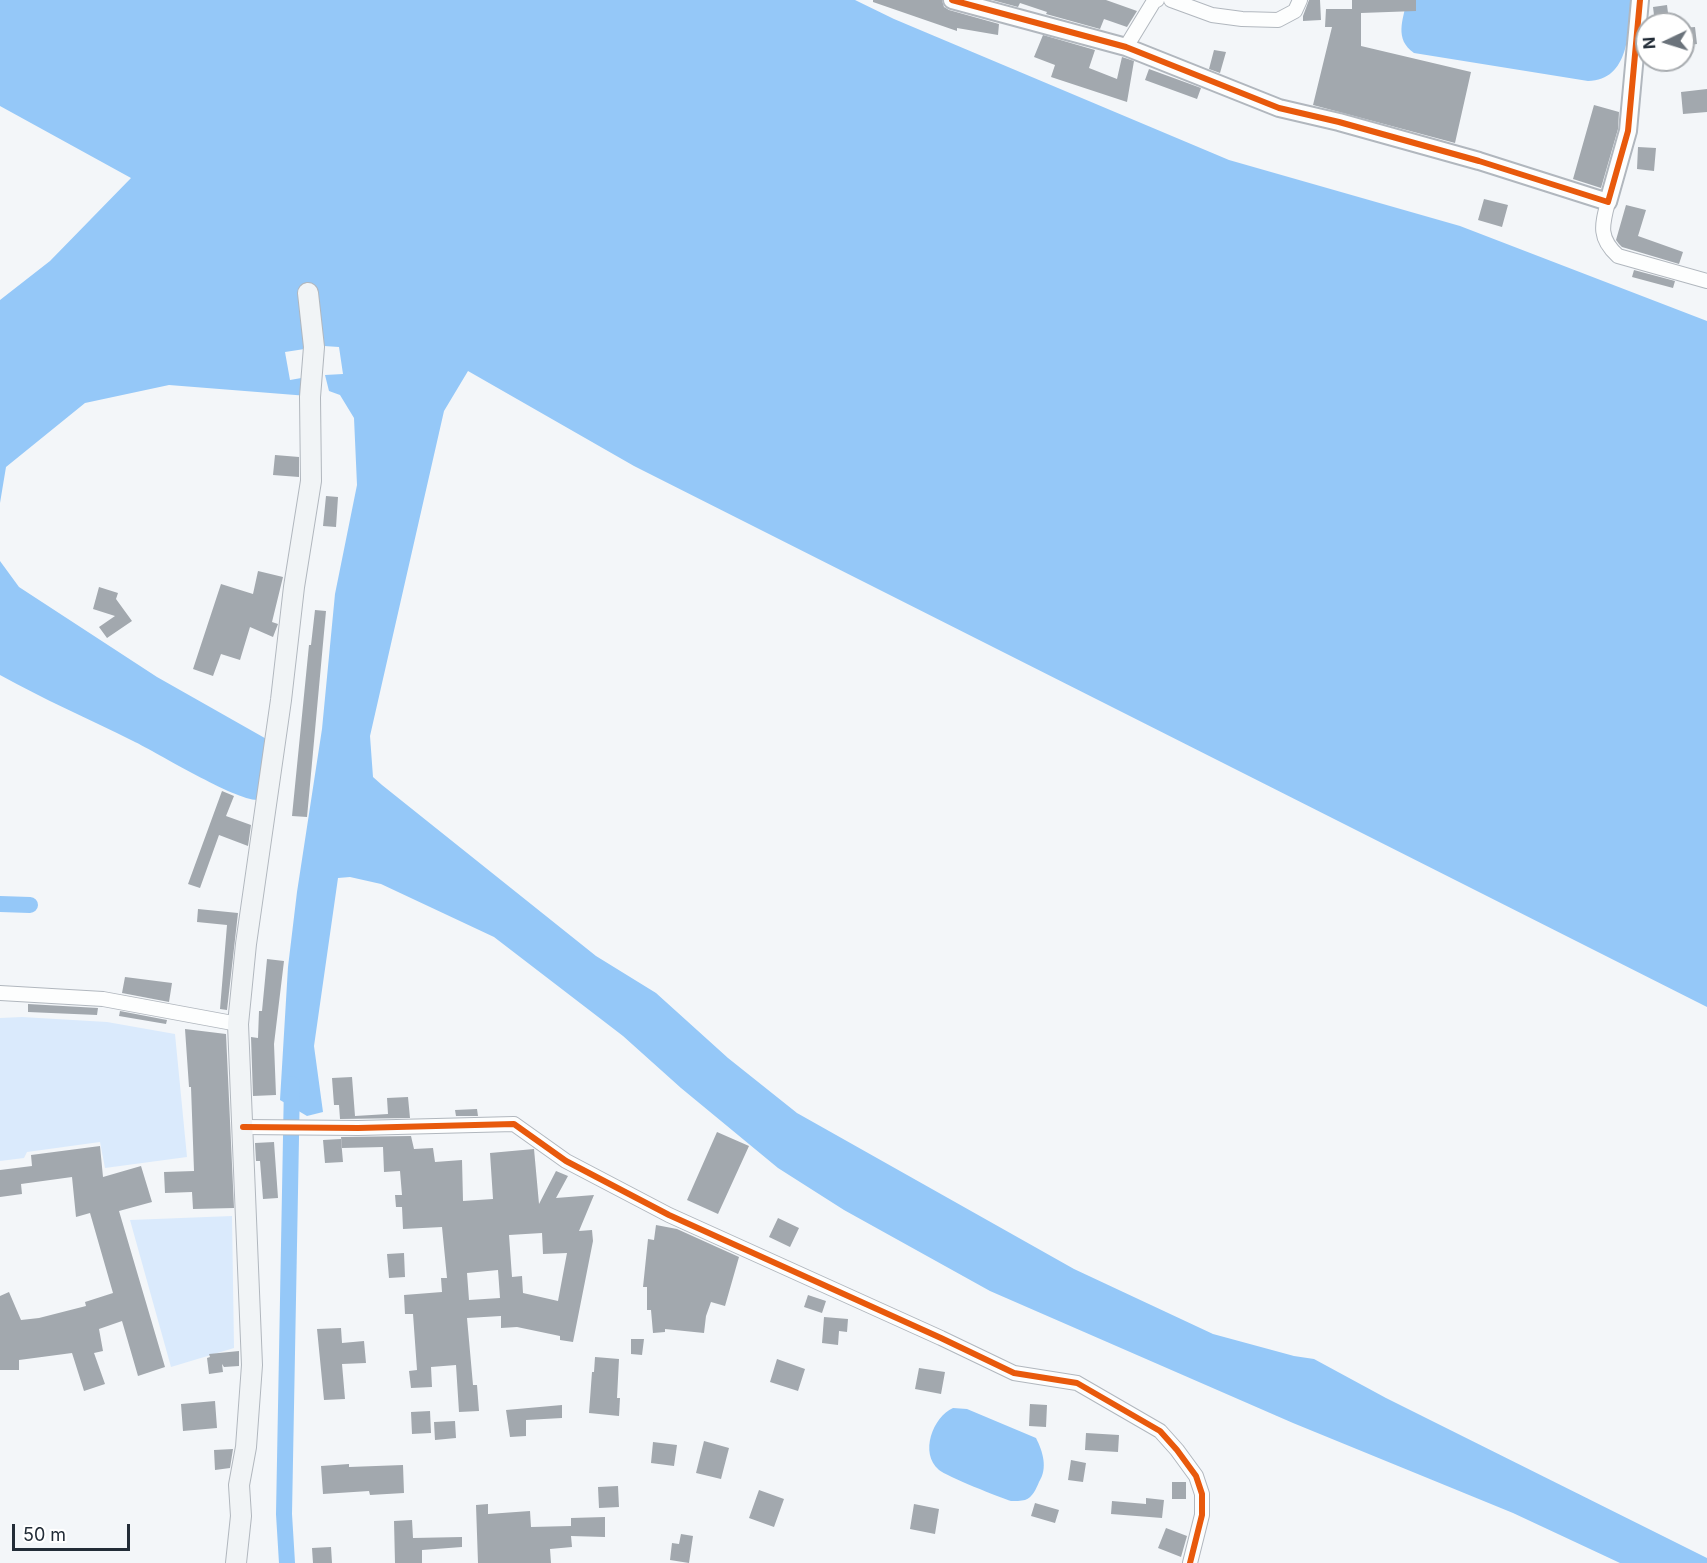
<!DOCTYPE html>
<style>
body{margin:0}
#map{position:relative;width:1707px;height:1563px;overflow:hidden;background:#f3f6f9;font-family:Inter,sans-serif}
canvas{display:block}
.north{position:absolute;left:1635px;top:12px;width:60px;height:60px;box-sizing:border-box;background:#fff;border:2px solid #a7abaf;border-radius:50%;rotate:266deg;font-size:16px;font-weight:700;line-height:24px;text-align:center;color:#222c37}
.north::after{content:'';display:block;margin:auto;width:21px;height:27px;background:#6b737b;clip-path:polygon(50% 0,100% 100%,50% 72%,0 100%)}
.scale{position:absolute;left:12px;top:1524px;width:118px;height:27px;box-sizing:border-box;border:3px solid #222c37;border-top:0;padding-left:8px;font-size:18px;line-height:21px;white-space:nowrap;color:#222c37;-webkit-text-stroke:4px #fff;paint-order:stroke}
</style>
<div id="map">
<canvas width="1707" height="1563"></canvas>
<div class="north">N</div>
<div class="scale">50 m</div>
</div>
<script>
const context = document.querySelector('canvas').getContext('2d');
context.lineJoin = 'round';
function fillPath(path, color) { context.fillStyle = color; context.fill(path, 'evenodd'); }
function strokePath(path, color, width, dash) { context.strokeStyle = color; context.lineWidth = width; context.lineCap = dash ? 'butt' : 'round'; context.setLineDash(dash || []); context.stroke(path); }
fillPath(new Path2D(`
 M22,1017l85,5 68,12 12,123 -82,11 -5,-26 -73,10 -3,6 -24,3v-143z
 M232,1216l2,132 -63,19 -41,-147z`), '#daeafc');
fillPath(new Path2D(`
 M0,0h855l39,19 335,141 231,66 247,95v686l-1073,-541 -166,-95 -24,40 -74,325 3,41 9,8 214,171 60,37 72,65 69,55 277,156 139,65 81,22 20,3 72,39 321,160v5h-87l-107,-50 -220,-90 -303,-132 -146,-81 -66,-42 -97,-80 -58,-52 -129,-99 -113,-53 -31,-7 -12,1 -24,168 9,66 -16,4 -27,-16 8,-133 9,-75 25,-163 13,-135 22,-109 -3,-67 -14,-23 -11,-4 -4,-16 18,-1 -4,-27 -15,-1 -39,6 5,28 17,-3 1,19 -139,-11 -84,18 -79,64 -6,36v-203l50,-39 81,-83 -131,-72z
 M1407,0h225c-4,31 -2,80 -44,81l-174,-28c-20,-14 -11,-33 -7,-53z
 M0,561l19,26 138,90 113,64 -12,59c-22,1 -100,-47 -125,-59 -44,-22 -90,-42 -133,-66z
 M953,1408l14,1 69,29c7,14 12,30 3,44 -3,7 -6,15 -14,18 -4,1 -10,1 -14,1 -10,-3 -65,-25 -72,-31 -20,-17 -6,-53 14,-62z`), '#95c8f8');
strokePath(new Path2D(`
 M0,904l30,1
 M287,1563l-3,-49 8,-430`), '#95c8f8', 16);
fillPath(new Path2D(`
 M873,0h69l2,7 5,3 50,14 -1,11 -41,-7v3l-84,-29z
 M992,0h114l31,11 -10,16 -23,-8 -4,10 -54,-15 1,-2 -27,-9 -2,4z
 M1309,0h11l1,20 -18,1v-5z
 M1352,0h64v11l-55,2v33l110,26 -16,71 -142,-38 19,-78h-7l1,-18h26z
 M1667,5l2,16 -14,2 -2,-16z
 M1695,27l2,17 -14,2v-18z
 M1043,35l52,15 -6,18 28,11 5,-22 12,4 -7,41 -76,-25 4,-12 -21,-8z
 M1214,50l12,2 -6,21 -11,-4z
 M1149,69l52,19 -4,11 -52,-19z
 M1707,89v23l-24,2 -2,-22z
 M1594,105l25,7 -1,17 -17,59 -28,-9z
 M1638,147l18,1 -2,23 -17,-2z
 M1484,199l24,6 -6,22 -24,-7z
 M1626,205l20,5 -8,26 45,16 -4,12 -57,-17 -3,-3 -3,-4z
 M1634,270l41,11 -2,7 -41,-11z
 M275,455l24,2v20l-26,-2z
 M326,496l12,1 -2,30 -13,-1z
 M258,571l25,6 -11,45 6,2 -5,13 -23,-10 -10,33 -19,-6 -8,22 -20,-7 28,-85 32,10z
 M99,587l19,6 -2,6 16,22 -25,17 -8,-11 16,-11 -22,-7z
 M315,610l11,1 -19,206 -15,-1 17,-171h2z
 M222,791l12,5 -8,20 25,9 -3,21 -29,-11 -19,53 -12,-4z
 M198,909l40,4 -11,97 -7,-1 7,-84 -30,-3z
 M267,959l17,2 -10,83 2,51 -23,1 -2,-59 7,1 1,-27h3z
 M125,977l47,6 -3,19 -47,-9z
 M28,1004l70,4 -1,7 -69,-3z
 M120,1011l47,9 -1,4 -47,-8z
 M185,1029l41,5 8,174 -41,1 -1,-17 -27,1 -1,-21 30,-1 -3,-84h-2z
 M352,1077l3,39 33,-2 -1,-16 21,-1 2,21 -70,1 -1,-14h-5l-2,-27z
 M477,1109l1,7h-22l-1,-6z
 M717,1132l32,14 -31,68 -31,-14z
 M411,1136l3,13 19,-1 2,14 27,-2 1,41 30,-2 -3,-46 44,-4 5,55 17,-33 12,5 -12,22 38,-3 -15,36 13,-1 1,11 -20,101 -13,-2v-4l-43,-9 -16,1v-12l-34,2 6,67h4l2,26 -20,1 -3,-47 -25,2 1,20 -21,1 -2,-17 8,-1 -4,-56h-8l-1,-19 38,-3 -1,-14h6l-5,-51 -39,2 -1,-22h-6l-1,-12h7l-2,-24 -16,1 -1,-25 -41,1 -1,-11zM542,1233l1,21 24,-1 -9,48 -35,-8 -1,-17 -10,1 -3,-42zM498,1270l2,28 -31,2 -2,-27z
 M341,1139l2,23 -18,1 -2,-23z
 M274,1142l4,56 -15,1 -3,-38h-4l-1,-18z
 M100,1146l3,31 38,-11 11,36 -33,9 46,156 -27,9 -16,-55 -23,8 4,22 -9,2 11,31 -21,7 -12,-38 -53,7v10h-19v-74l9,-4 12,28 18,-2 47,-12 -1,-4 28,-9 -23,-80 -14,4 -4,-40 -51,7 1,10 -22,3v-27l32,-4 -1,-11z
 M778,1218l21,10 -9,19 -21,-10z
 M656,1225l21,4 62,28 -14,49 -14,-4 -5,14 -2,17 -39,-4v3l-12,1 -2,-23h-4v-23h-4l5,-48 6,1z
 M404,1253l1,24 -16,1 -2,-24z
 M808,1295l18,6 -4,12 -18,-6z
 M824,1317l24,2 -1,13 -8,-1 -1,14 -16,-2z
 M341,1328l1,15 22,-2 2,22 -24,1 3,35 -21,1 -7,-71z
 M631,1339h13l-2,16 -11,-1z
 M239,1351v15l-15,1 -2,-3 1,8 -14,2 -2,-16 3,-1 -1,-3z
 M595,1357l24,2 -2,39h3l-1,18 -30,-3 3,-41h2z
 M777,1359l28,10 -7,22 -28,-9z
 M919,1368l26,4 -4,22 -26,-5z
 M215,1401l2,27 -34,3 -2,-27z
 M1030,1404l17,1 -1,22 -17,-1z
 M562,1405v13l-36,2v16l-16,1 -4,-27z
 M430,1411l1,22 -19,1 -1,-22z
 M455,1421l1,17 -21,2 -1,-18z
 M1086,1433l33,2 -1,17 -33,-2z
 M704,1441l25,7 -8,31 -25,-6z
 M653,1442l24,3 -3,21 -23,-3z
 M233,1449l-3,19 -15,2 -1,-20z
 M1071,1460l15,3 -3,19 -15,-2z
 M349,1464v3l54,-2 1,28 -34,2 -1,-4 -46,3 -2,-28z
 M1172,1482h14v17h-14z
 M618,1486l1,21 -20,1 -1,-21z
 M759,1490l25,9 -10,28 -25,-9z
 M1146,1498l18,2 -2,18 -51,-4 1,-13 34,3z
 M1035,1503l24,7 -4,13 -24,-7z
 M488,1504v10l42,-3 1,16 40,-1v-8l34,-1v20l-34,-1 1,11 -22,2 1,14h-73l-2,-58z
 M914,1504l25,5 -4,25 -25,-5z
 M412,1520l1,18 49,-1v10l-40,3v13h-27l-1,-42z
 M1166,1528l21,8 -6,21 -23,-9z
 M681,1534l12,2 -4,27 -19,-3 2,-17 7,1z
 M331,1547l1,16h-19l-1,-15z`), '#a2a8ae');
const minor = new Path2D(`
 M1171,0l41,15 30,4 36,1 17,-9 5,-11
 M1126,47l28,-46 3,-1
 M1608,202c-6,23 -10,36 10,54l89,25
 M0,993l103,6 135,25
 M243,1127l115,1 156,-4 52,37 103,54 272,123 73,35 63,10 83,48 17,19 19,26 6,18v21l-12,48`);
const tertiary = new Path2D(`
 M952,0l174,47 153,61 60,14 140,39 129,41 20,-71 12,-131`);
const secondary = new Path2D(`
 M236,1563l5,-47 -2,-31 7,-38 6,-82 -14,-341 8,-80 35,-244 13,-113 17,-106 -1,-84 4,-50 -6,-54`);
strokePath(minor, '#b1b7be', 16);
strokePath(tertiary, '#b1b7be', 20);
strokePath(secondary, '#b1b7be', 22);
strokePath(minor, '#fdfefe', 14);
strokePath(tertiary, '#fdfefe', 16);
strokePath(secondary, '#f1f4f6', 20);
strokePath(new Path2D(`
 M952,0l174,47 153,61 60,14 140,39 129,41 20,-71 12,-131
 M243,1127l115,1 156,-4 52,37 103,54 272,123 73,35 63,10 83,48 17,19 19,26 6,18v21l-12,48`), '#e8590c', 6);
</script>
